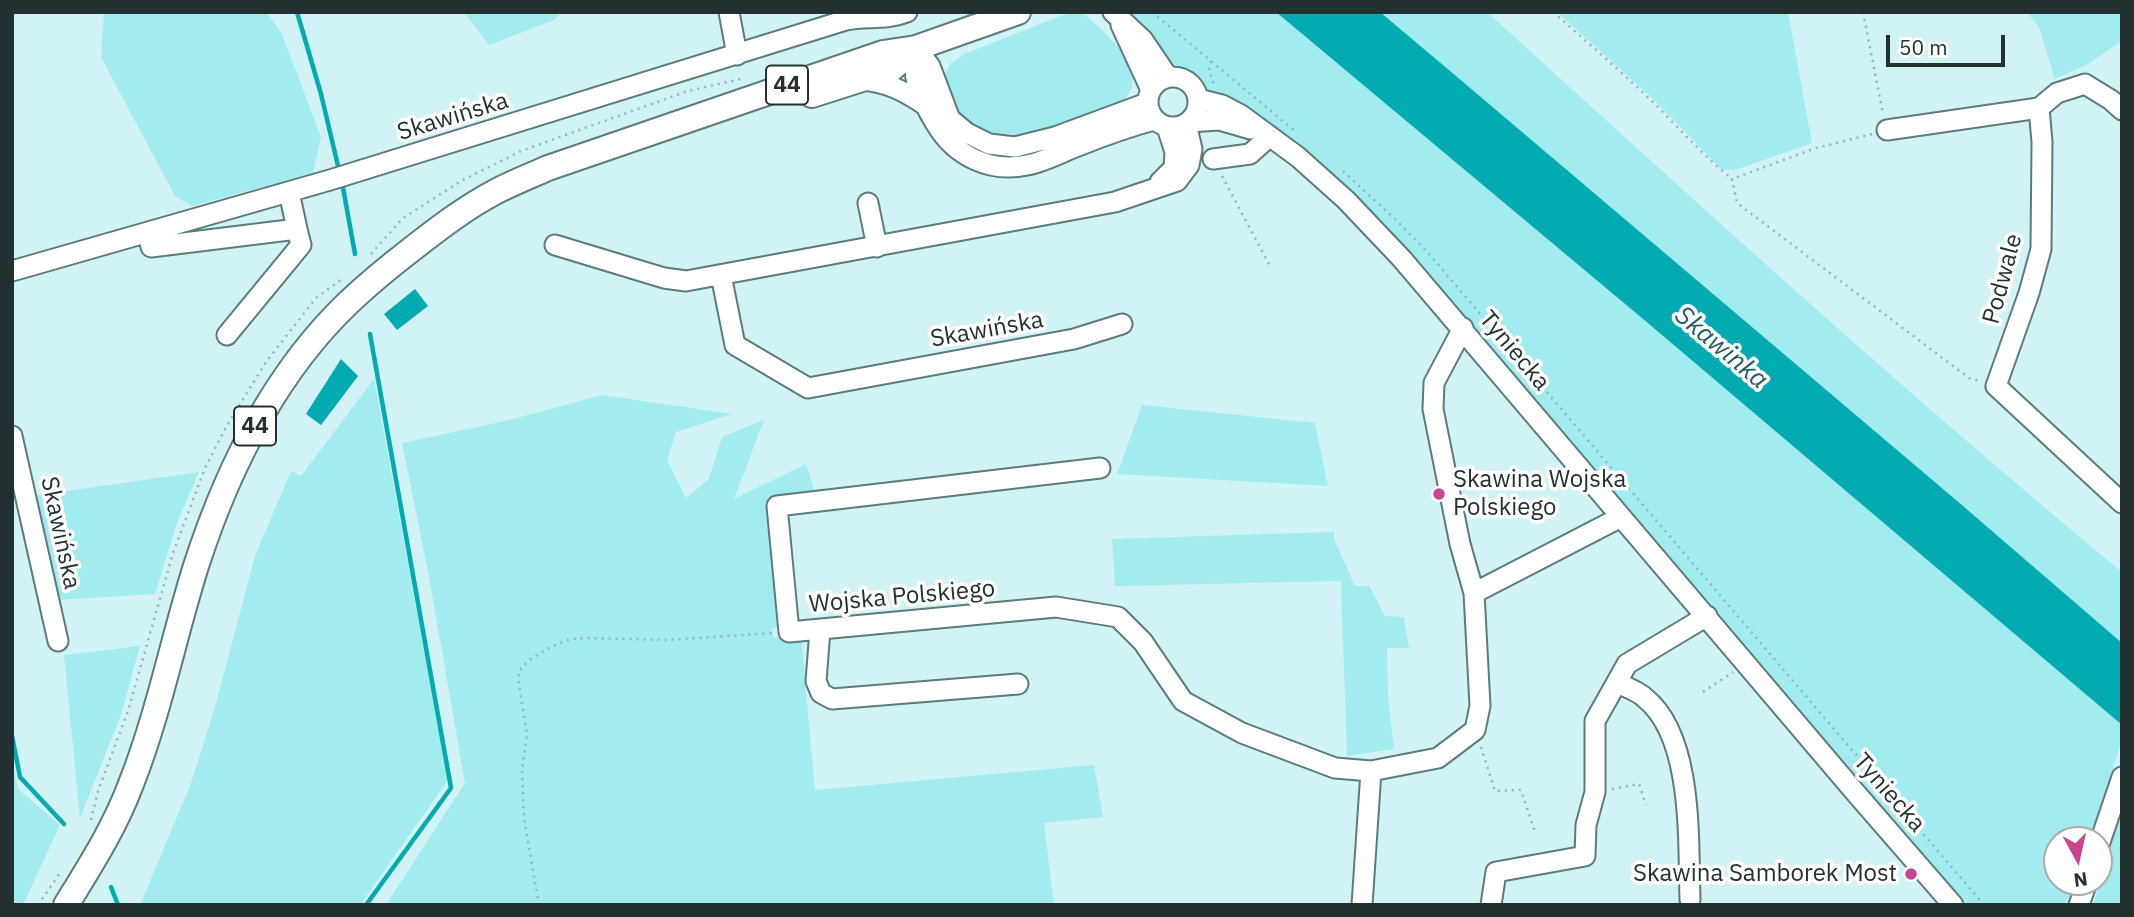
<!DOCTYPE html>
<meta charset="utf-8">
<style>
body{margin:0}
#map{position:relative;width:2134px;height:917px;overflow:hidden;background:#d1f3f5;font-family:"IBM Plex Sans",sans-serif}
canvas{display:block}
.frame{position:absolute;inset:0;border:14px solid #233031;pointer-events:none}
.north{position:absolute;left:2043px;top:826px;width:70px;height:70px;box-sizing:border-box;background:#fff;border:2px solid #a7acad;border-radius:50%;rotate:172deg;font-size:19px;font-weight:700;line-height:28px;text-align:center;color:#233031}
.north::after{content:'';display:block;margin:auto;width:24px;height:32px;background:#c8468d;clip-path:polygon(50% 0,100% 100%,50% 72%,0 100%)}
.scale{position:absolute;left:1886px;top:35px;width:119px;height:32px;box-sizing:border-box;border:4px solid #233031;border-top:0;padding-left:9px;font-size:21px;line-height:24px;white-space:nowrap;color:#233031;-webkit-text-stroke:5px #fff;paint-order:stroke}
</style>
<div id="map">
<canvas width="2134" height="917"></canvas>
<div class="frame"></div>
<div class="north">N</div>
<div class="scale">50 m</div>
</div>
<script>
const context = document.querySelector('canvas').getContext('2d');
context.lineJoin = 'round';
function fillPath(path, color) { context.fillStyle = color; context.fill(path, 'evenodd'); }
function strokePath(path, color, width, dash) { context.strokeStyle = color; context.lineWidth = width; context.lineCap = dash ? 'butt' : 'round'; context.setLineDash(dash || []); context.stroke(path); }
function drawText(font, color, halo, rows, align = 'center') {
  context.font = font + ' "IBM Plex Sans",sans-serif'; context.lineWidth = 7; context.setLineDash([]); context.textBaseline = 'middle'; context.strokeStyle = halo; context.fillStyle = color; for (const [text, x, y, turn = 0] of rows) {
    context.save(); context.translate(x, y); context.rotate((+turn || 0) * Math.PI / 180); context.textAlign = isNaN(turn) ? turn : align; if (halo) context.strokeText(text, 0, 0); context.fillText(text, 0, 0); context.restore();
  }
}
fillPath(new Path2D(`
 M104,12h162l15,20 40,105 -8,36 -121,33 -17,-10 -74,-139z
 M464,12h97l-7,8 -65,25z
 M1071,12h11c24,21 78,66 34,94l1,4 -99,28c-24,0 -50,-9 -62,-31 -5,-9 -7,-22 -11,-32l5,-11 14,-10z
 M1129,12h147l373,312 473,401v15l-33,100h-32v42h18l-4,12 -8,11h-103l-558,-659 -52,-51 -85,-74 -24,-15 -30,-11 -20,-20 -24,-12z
 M1380,12h107c209,190 417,380 635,560v71l-166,-143z
 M1557,12h231l24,131 -74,26 -16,1 -71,-73z
 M2027,12h95v29l-34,23 -33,15 -16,-52z
 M374,379l74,401 -88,125h-220l50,-119 25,-79 40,-151 36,-85 10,5z
 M602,395l130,19 -56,18 -9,28 19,38 23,-19 13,-42 42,-17 -30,79 72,-35 13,42 -35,6 15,114 -27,2 2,9 27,-1 14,154 279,-25 9,52 -59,6 10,82h-668l79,-122 -36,-206 -27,-134 108,-23z
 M1142,405l173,18 13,63 -211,-12z
 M199,472l-21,48 -23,74 -98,6 -25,-104z
 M1334,532v7l21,47h14l16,30 19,1 5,31h-22l1,49 6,52 -47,7 -6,-175 -226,5 -3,-47z
 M140,646l-19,69 -41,103 -16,-163z
 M12,762l6,27 42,36 -37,80h-11z
 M2122,813v92h-29l25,-82z`), '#a2ebef');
fillPath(new Path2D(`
 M1276,12h104l76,64 500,424 166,143v82l-473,-401z
 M415,289l13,17 -31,24 -13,-16z
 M341,359l17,17 -37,49 -15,-11z`), '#02aab1');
strokePath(new Path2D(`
 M297,12l24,82 18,76
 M342,182l13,72
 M12,736l8,41 44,47
 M111,887l7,18
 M366,905l85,-117 -81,-454`), '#02aab1', 4.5);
const minor = new Path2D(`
 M729,12l8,43
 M1113,12l30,28 25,37
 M1121,25l30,65
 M916,48c-4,33 3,48 20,76 19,32 54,49 91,41 17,-3 35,-13 51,-19 25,-10 50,-19 76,-26
 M916,48l14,18 20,53 17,14 22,11 26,3 40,-10 92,-34
 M1148 102a25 25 0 1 1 50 0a25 25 0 1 1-50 0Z
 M862,80c25,2 42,11 63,25
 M1198,99l24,6 19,10 57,42 48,43 56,59 452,532 99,114
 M2122,110l-11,-10 -26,-16 -28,9 -18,15 3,34 -1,107 -12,44 -33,93 126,117
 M1189,122l30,-2 31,9
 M1887,130l152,-22
 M1213,159l37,-5 20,-18
 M1160,182l14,-14 1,-16 -8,-25
 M868,203l9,44
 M148,233l3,14 146,-18 -8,-37
 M555,245l109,33 22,3 429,-79 62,-21 12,-16 3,-16 -6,-25
 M12,271l318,-91 516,-160c20,-4 41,0 61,-8
 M721,275l14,70 73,43 266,-49 48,-15
 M227,335l74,-90 -4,-16
 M12,436l46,205
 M1100,468l-323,38 12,126 267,-25 62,10 25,25 40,59 59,32 93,35 36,3 67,-13 37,-28 5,-24 -6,-113 -14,-49 -27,-135 1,-26 29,-55
 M1474,593l147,-76
 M820,630l-4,51 5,12 11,6 186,-15
 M1617,683c9,4 21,8 28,15 49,39 43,145 45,202
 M2099,845l23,-68
 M1362,905l9,-134
 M1491,905l5,-33 89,-16 1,-31 9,-33v-71l32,-57 80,-48
 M2079,905l8,-23`);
const major = new Path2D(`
 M812,95l78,-25 25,-21
 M66,905c24,-39 49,-78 65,-121 28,-71 42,-145 65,-218 31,-96 78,-192 152,-263 20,-19 42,-37 64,-54 27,-21 53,-41 83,-57 17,-9 35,-16 53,-24l335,-115 33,-5 102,-36`);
strokePath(minor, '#5c7b7d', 23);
strokePath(major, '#5c7b7d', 28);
strokePath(new Path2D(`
 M1152,12l143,119
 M1553,12c35,31 71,62 105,95 24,25 47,50 74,72
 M1863,12l20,102
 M1211,61l-2,9 5,15
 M1872,134l-56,14 -84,31 5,24 232,175 10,3
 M1343,171l54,50 33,34 554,650
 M1222,176l48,90
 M371,254l32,-36 58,-37 60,-30 167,-60 57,-13
 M1703,692l30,-20
 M1481,747l14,44 26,-1 14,42
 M1612,789l27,-5 7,21
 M91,820l7,-29 30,-80 45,-158 32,-85 21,-41 40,-65 50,-64 26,-19
 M38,905l22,-32
 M539,905l-15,-87 -2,-48 5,-36 -8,-49v-14l10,-11 22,-13 19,-8 18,-1 78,2 107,-7`), '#97b2b3', 2.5, [2, 5]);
strokePath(minor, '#fff', 19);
strokePath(major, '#fff', 24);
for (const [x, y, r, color] of [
 [1439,494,7,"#c8468d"],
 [1911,874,7,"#c8468d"]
]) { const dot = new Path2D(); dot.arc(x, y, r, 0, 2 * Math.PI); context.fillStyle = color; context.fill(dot); strokePath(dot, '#fff', 2.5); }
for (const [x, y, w] of [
 [787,85,42],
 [255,426,42]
]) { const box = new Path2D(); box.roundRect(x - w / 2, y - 19.5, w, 39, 5); context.fillStyle = '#fff'; context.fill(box); strokePath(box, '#233031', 2); }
drawText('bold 23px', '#233031', null, [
 ["44",787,85],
 ["44",255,426]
]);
drawText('24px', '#233031', '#fff', [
 ["Skawińska",453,117,-17],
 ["Podwale",2003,279,-75],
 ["Skawińska",987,330,-10],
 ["Tyniecka",1514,351,50],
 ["Skawińska",60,533,78],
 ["Wojska Polskiego",902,597,-5],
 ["Tyniecka",1889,793,49]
]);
drawText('24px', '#233031', '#fff', [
 ["Skawina Wojska",1453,480],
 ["Polskiego",1453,508],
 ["Skawina Samborek Most",1897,874,"right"]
], 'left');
drawText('italic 26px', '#245b5e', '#fff', [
 ["Skawinka",1721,348,40]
]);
</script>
